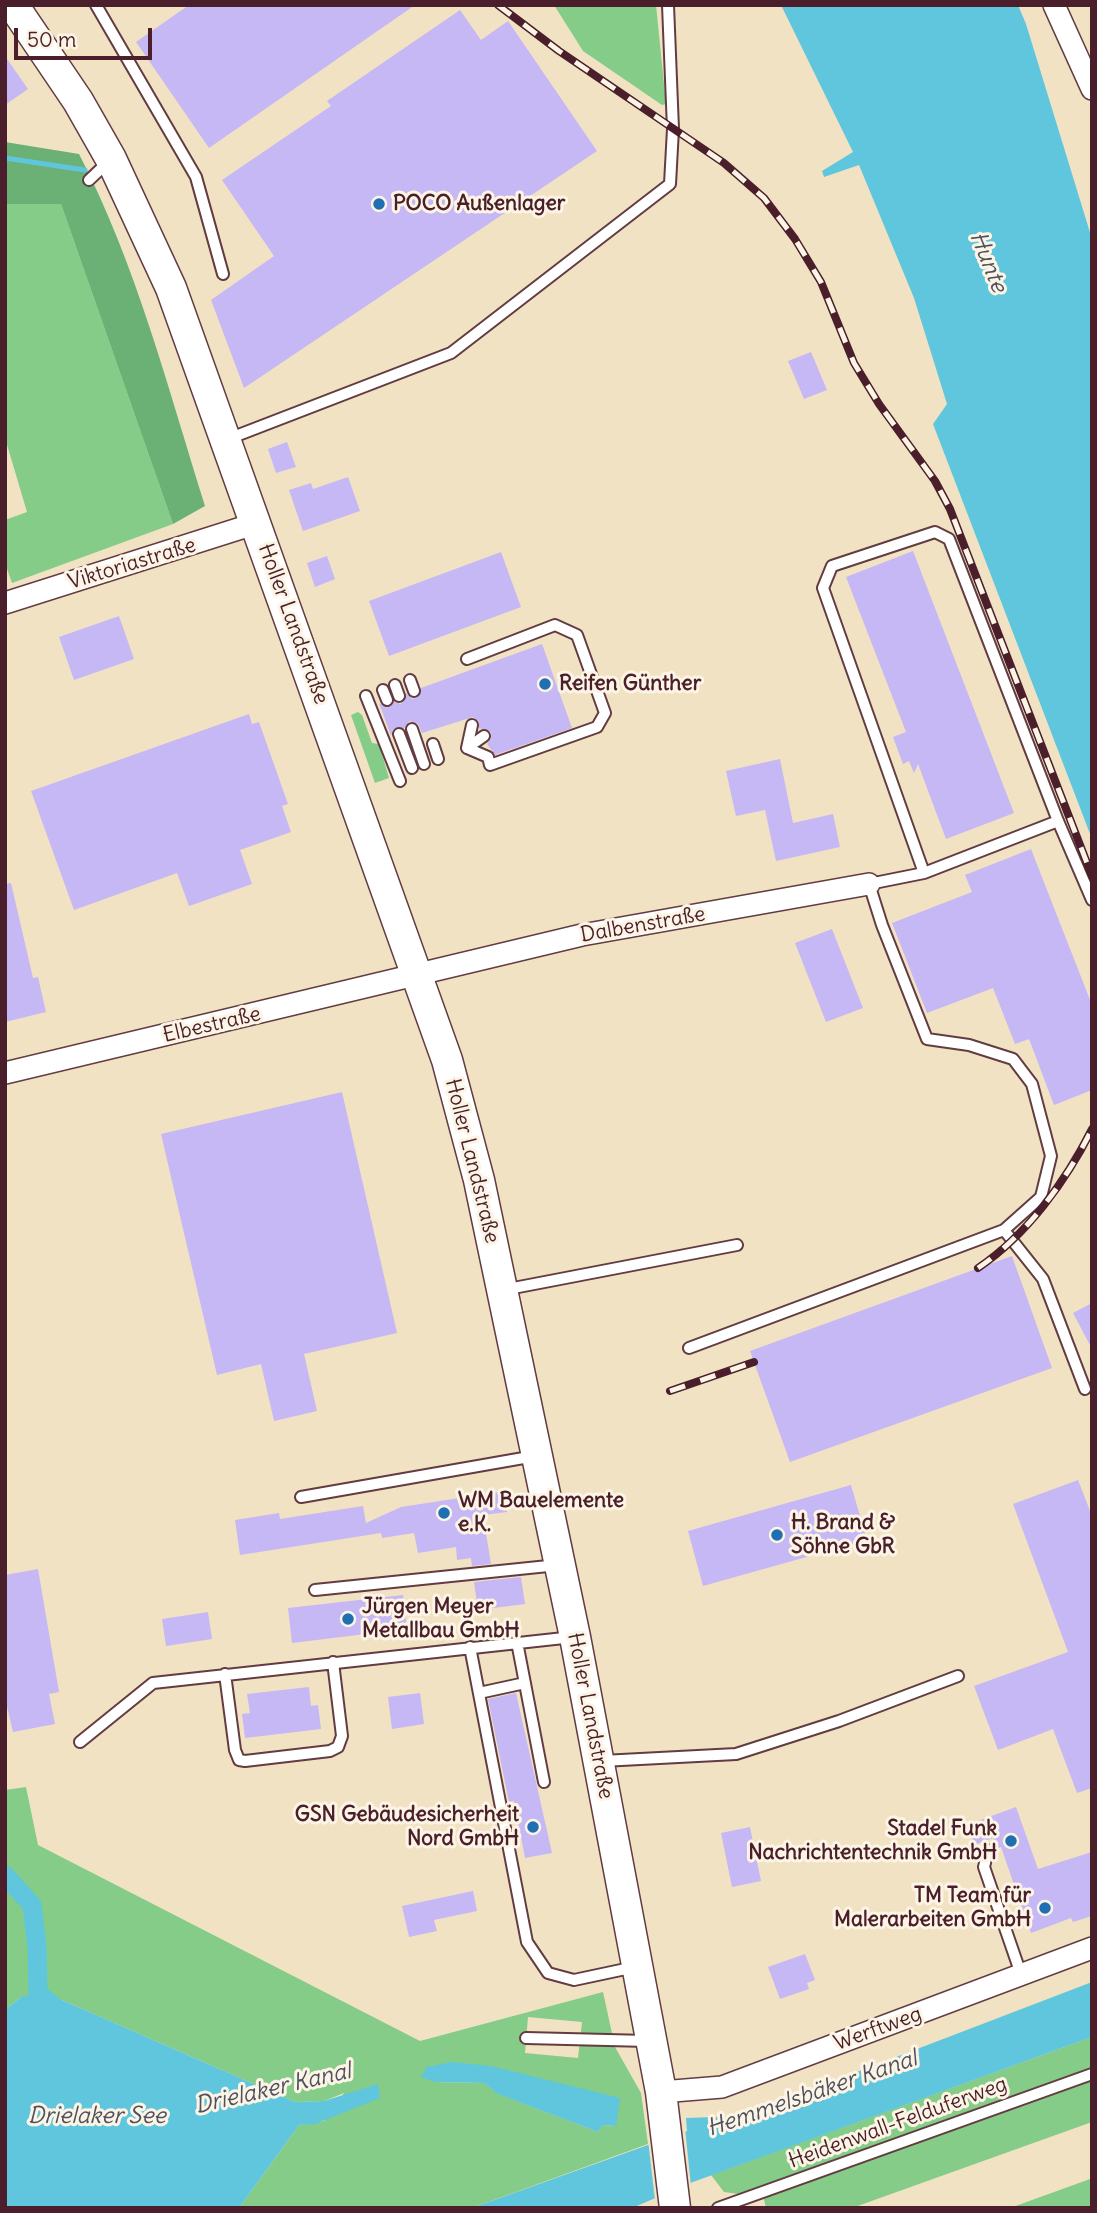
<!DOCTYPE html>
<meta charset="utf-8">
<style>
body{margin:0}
#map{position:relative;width:1097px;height:2213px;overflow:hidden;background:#f2e2c4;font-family:Delius,sans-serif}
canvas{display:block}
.frame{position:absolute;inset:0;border:7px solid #4a1f2b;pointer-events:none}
.scale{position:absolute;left:14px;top:28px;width:138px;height:32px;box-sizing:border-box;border:4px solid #4a1f2b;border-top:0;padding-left:9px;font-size:21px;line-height:24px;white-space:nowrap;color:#4a1f2b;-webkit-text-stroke:5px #fcf5e5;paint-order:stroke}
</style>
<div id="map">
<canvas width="1097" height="2213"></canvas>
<div class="frame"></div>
<div class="scale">50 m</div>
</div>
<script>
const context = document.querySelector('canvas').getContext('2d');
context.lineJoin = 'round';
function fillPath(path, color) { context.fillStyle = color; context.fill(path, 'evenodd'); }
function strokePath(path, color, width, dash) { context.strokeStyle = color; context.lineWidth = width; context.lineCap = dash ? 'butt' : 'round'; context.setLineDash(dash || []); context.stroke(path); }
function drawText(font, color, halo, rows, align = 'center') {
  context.font = font + ' Delius,sans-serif'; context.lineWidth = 6; context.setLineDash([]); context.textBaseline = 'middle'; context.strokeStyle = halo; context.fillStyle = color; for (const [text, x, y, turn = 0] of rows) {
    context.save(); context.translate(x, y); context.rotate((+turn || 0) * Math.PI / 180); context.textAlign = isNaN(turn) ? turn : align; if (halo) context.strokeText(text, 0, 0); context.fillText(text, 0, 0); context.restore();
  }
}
fillPath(new Path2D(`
 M554,5h102l10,99 -4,1 -79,-54z
 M5,204h56l112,320 -161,59 -7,-20v-43l22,-8 -22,-74z
 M358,712l4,3 10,28 7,1 10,34 -14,5 -24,-68z
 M26,1787l12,58 382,196 183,-49 12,55 26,46 7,51 -176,64h-233l60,-83 25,-4 20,-28 -20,8 -29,1 -233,-102 -41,-3 -16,13v-220zM528,2017l54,5 -4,36 -53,-5zM491,2066l125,60 -13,-1 -5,7 -99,-38 -15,-11 -49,-1z
 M1092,2037v85l-240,86h-86l-5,-21 -22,7 -15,-2 -13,-17z
 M1090,2179l2,29h-82z`), '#84cc88');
fillPath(new Path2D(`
 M5,142l74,12c57,110 89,234 126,352l-32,18 -112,-320h-56z`), '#6bb074');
fillPath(new Path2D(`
 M781,5h237l8,19 66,215v600l-159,-415 14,-20 -33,-106 -55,-133 -35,12 -2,-6 31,-19z
 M1092,1982v55l-399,145 -61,26h-160l215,-77 -1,-13 56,-2z
 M38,1993l24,7 233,102 29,-1 54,-17 2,14 -65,26 -16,1 -60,83h-234v-198l16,-13z
 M451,2062l40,4 129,32 -4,28 -13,-1 -5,7 -100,-38 -14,-11 -49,-1 -14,-5 6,-10z`), '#5fc6dd');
fillPath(new Path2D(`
 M685,2128l6,58 -36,14 -7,-60z`), '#f2e2c4');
strokePath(new Path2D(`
 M5,158l80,12`), '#5fc6dd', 5);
strokePath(new Path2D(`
 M5,1875l27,30 5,41 1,47 19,16`), '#5fc6dd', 19);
fillPath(new Path2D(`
 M189,5h226l-206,143 -73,-106z
 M460,10l21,30 27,-19 89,130 -353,237 -33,-88 63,-44 -52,-76 109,-74 -4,-5z
 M5,56l23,33 -23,16z
 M811,352l16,38 -23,9 -16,-38z
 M287,442l9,25 -20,6 -8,-24z
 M348,477l12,34 -57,20 -14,-41 22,-7 2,6z
 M913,551l101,262 -68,26 -28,-75 -4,9 -5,-12 -6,3 -10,-27 13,-5 -60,-155z
 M501,552l20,55 -132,49 -20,-55z
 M327,556l8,23 -20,8 -8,-24z
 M119,616l15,43 -60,21 -15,-43z
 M542,644l30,84 -77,27 -8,-11 4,-5v-7l-12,-4v-6l-6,-5 -51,16 -4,-9 -8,-3 -6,7 -11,1 -2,7 -12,-33 8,5 7,-6 7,2 5,-11 6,6 5,-1 4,-10z
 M249,714l3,10 7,-2 29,82 -6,2 9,26 -51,18 12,34 -63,22 -12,-33 -103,37 -43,-119z
 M780,759l13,64 40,-9 7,33 -64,14 -11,-51 -29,6 -10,-45z
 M1031,849l61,156v85l-38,15 -25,-66 -14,5 -22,-56 -66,25 -35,-90 80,-31 -7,-17z
 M11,883l22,95 5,-1 8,35 -41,10v-138z
 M832,929l31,79 -37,14 -31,-79z
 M342,1092l55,241 -93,21 13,57 -43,10 -13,-57 -44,11 -56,-241z
 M1012,1256l40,112 -262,94 -40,-111z
 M1092,1303v46l-19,-36z
 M1078,1480l14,36v272l-15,5 -24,-64 -55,21 -24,-64 94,-34 -55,-148z
 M851,1485l16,55 -164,46 -15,-55z
 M499,1492l1,4 5,-1 2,17 -24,3 8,49 -19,2 -1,-8 -14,2 -1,-13 -38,6 -4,-20 -32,5 -1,-5 -141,22 -5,-35 44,-7 1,6 83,-13 3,17 35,-16z
 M38,1569l21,123 -10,2 6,30 -42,8 -8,-34v-123z
 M521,1577l4,27 -47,6 -4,-28z
 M403,1595l4,34 -115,14 -4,-35z
 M208,1612l4,27 -46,7 -4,-27z
 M309,1687l2,19 7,-1 3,24 -76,9 -3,-24 8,-1 -3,-19z
 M420,1693l4,31 -32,5 -4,-32z
 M516,1693l36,160 -27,5 -11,-57 -5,1 -21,-103z
 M1016,1807l22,62 54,-17v64l-19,6 -2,-4 -40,15 -30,-86 -5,2 -3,-11 -19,7 -7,-20z
 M750,1827l11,54 -29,6 -11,-54z
 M473,1891l4,20 -43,9 3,11 -28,6 -7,-31z
 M805,1954l10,26 -8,3 2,6 -29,10 -12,-32z`), '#c6b7f5');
const service = new Path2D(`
 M96,5l100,172 27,97
 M89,180l20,-19
 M228,439l223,-86 219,-169 3,-55 -5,-124
 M410,680l4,11
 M395,685l4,11
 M383,690l4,10
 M366,696l34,85
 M412,729l12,35
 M399,734l13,34
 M433,744l5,15
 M467,748l21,9 2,8 107,-38 8,-14 -28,-78 -22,-10 -88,34
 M467,748l5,-23
 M467,748l17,-12
 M924,873l-101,-285 9,-22 103,-34 14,7 109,282 34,79
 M1004,1230l39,49 42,110
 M503,1290l234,-45
 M689,1348l315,-118 37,-33 10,-41 -19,-72 -19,-25 -44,-14 -42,-6 -45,-114 -13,-41 55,-11 134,-52
 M301,1497l234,-41
 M315,1590l243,-25
 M517,1642l27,140
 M470,1647l57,295 21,31 26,7 61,-13
 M225,1674l10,76 4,10 6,1 85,-10 8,-4 4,-11 -9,-74
 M479,1693l46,-10
 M80,1742l73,-59 420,-46
 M602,1761l134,-7 103,-33 119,-45
 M988,1850l-4,17 38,110
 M526,2038l122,3
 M718,2208l374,-134`);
const minor = new Path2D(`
 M1054,5l38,84
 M5,603l252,-80
 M5,1073l577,-138 287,-51
 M661,2092l61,-5 370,-139`);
const secondary = new Path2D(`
 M13,5l65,96 33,58 60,129 276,772 32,120 96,457 86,455 14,116`);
strokePath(service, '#633c42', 14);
strokePath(minor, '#633c42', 24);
strokePath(secondary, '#633c42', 33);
strokePath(service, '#fff', 10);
strokePath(minor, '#fff', 21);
strokePath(secondary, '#fff', 30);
const rail = new Path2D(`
 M498,5l61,46 165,112 40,35 31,41 26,43 33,81 25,41 56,77 15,28 142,367
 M978,1268c49,-33 88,-87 114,-139
 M670,1391l84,-29`);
strokePath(rail, '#4a1f2b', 8);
strokePath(rail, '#fcf5e5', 5, [16]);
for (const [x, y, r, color] of [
 [379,204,7,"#1f6fb2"],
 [545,684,7,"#1f6fb2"],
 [444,1513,7,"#1f6fb2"],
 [777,1535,7,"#1f6fb2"],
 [348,1619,7,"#1f6fb2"],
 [533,1827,7,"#1f6fb2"],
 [1011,1841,7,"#1f6fb2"],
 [1045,1908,7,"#1f6fb2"]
]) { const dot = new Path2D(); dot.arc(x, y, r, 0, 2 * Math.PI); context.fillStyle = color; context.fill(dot); strokePath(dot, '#fcf5e5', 2.5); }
drawText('bold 21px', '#4a1f2b', '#fcf5e5', [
 ["POCO Außenlager",393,204],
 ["Reifen Günther",559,684],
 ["WM Bauelemente",458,1501],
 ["e.K.",458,1525],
 ["H. Brand &",791,1523],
 ["Söhne GbR",791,1547],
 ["Jürgen Meyer",362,1607],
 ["Metallbau GmbH",362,1631],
 ["GSN Gebäudesicherheit",519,1815,"right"],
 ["Nord GmbH",519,1839,"right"],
 ["Stadel Funk",997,1829,"right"],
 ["Nachrichtentechnik GmbH",997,1853,"right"],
 ["TM Team für",1031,1896,"right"],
 ["Malerarbeiten GmbH",1031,1920,"right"]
], 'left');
drawText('21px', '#4a1f2b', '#fcf5e5', [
 ["Viktoriastraße",132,564,-17],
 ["Holler Landstraße",293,624,70],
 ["Dalbenstraße",643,925,-10],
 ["Elbestraße",212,1025,-13],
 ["Holler Landstraße",472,1161,76],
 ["Holler Landstraße",590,1716,79],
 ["Werftweg",878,2029,-20],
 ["Heidenwall-Felduferweg",898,2123,-20]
]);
drawText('italic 23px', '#505160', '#fcf5e5', [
 ["Hunte",988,262,68],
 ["Drielaker Kanal",273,2089,-13],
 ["Hemmelsbäker Kanal",812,2094,-19],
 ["Drielaker See",97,2116]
]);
</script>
